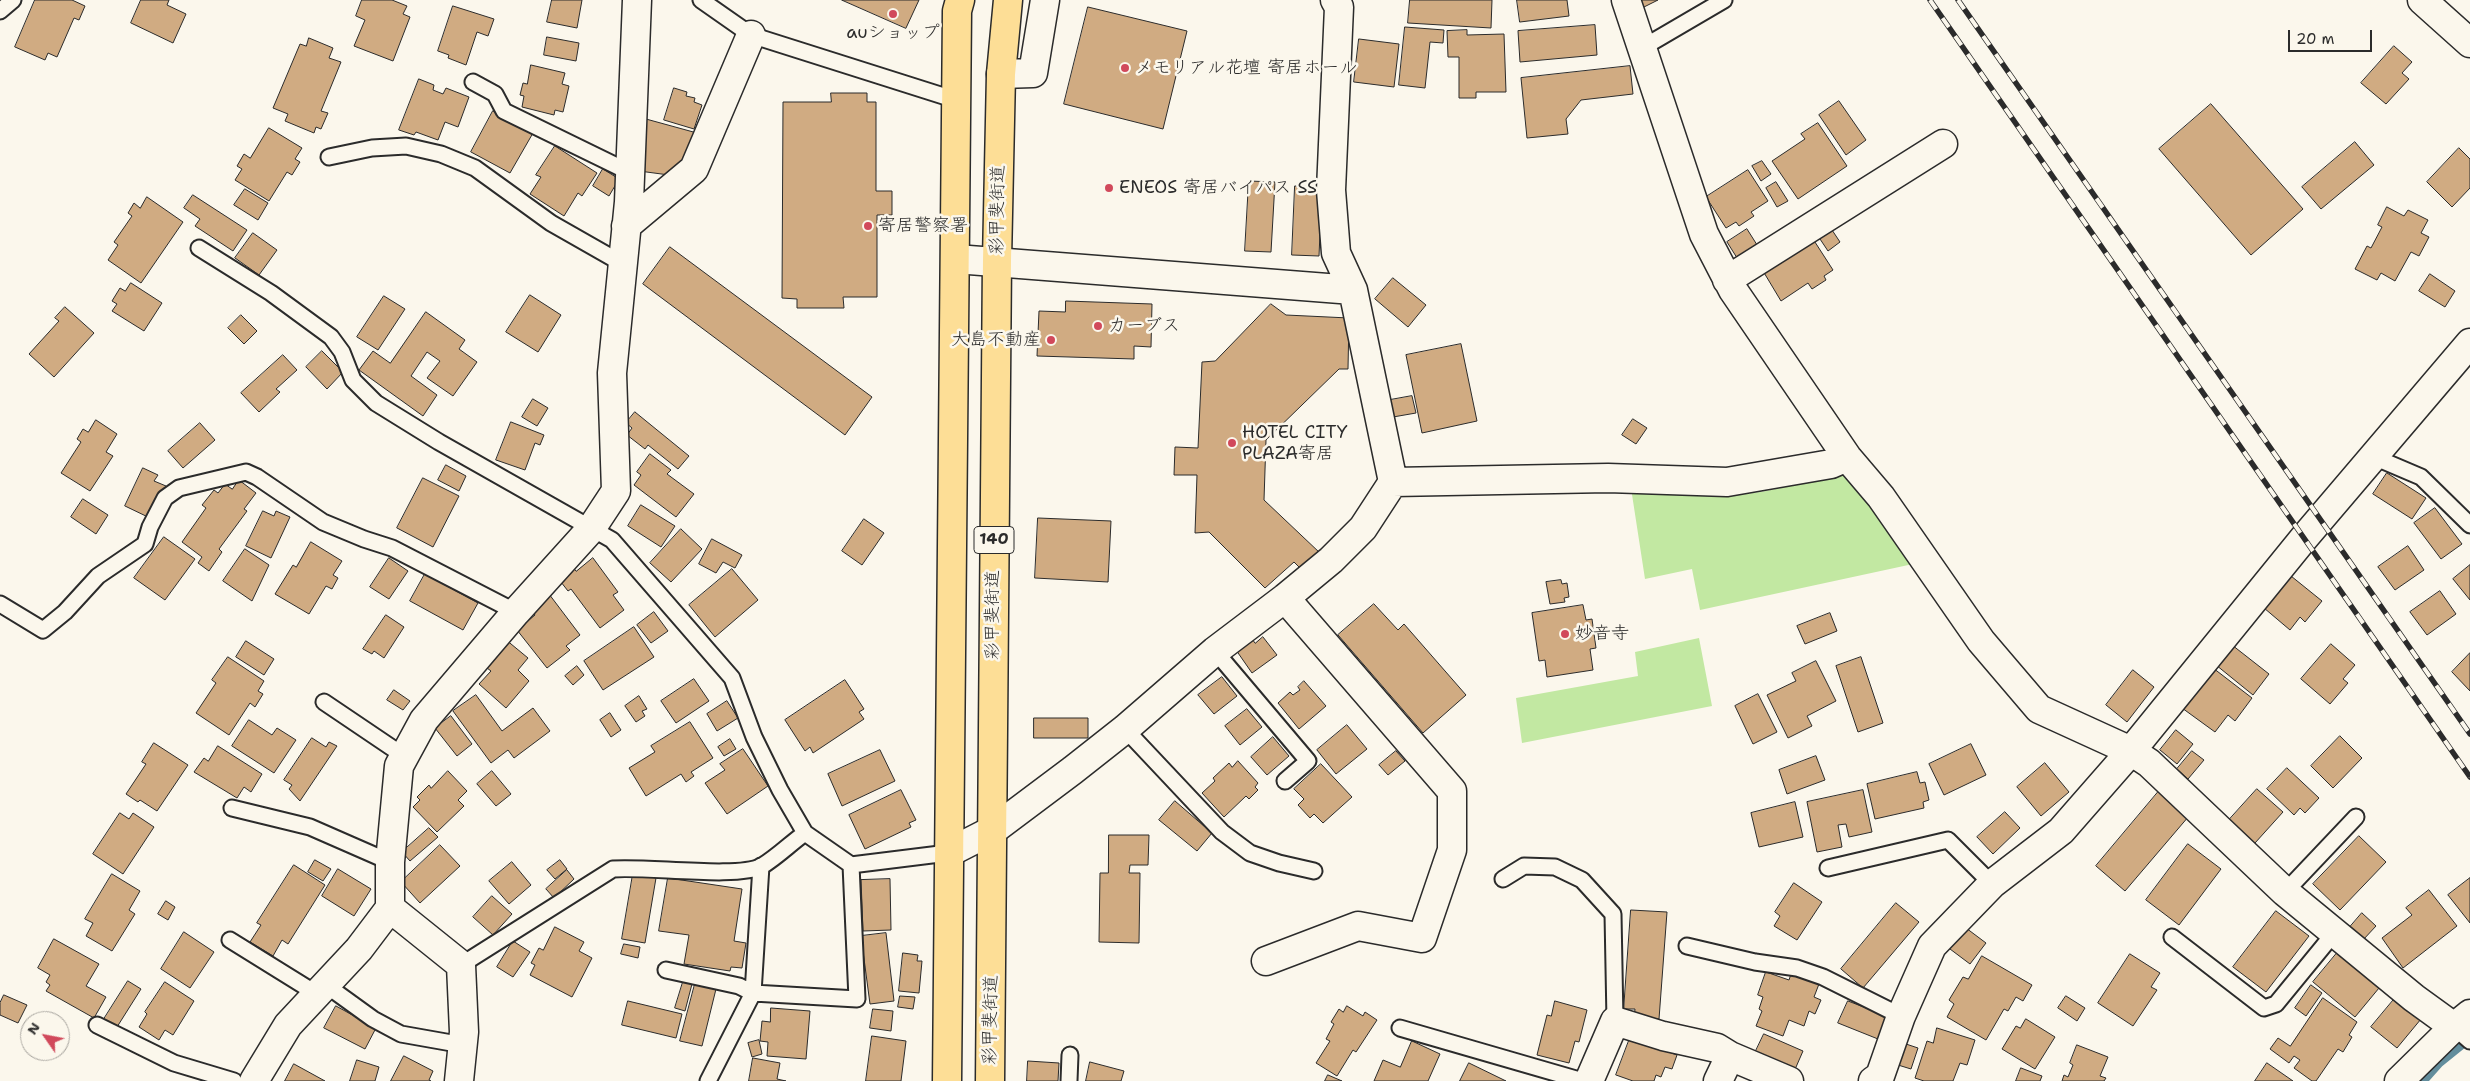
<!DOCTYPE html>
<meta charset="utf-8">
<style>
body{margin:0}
#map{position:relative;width:2470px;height:1081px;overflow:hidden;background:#fbf7ec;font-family:"Shantell Sans",sans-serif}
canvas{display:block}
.north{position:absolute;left:20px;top:1011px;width:50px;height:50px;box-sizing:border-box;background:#fbf7ec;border:1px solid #a8a59f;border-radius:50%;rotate:303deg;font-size:14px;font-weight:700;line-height:20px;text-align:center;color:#2b2b2b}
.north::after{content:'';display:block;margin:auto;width:18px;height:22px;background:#d1495b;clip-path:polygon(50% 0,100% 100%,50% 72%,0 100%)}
.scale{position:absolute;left:2288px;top:30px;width:84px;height:22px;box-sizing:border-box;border:2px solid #2b2b2b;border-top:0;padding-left:6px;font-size:15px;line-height:18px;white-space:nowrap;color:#2b2b2b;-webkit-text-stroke:4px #fbf7ec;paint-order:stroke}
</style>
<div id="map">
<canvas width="2470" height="1081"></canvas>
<div class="north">N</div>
<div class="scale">20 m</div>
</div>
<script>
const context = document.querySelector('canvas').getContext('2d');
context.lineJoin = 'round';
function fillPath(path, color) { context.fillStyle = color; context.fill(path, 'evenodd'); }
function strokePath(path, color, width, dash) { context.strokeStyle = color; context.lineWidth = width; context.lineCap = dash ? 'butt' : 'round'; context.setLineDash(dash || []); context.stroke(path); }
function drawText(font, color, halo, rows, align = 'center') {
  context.font = font + ' "Shantell Sans","Klee One",sans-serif'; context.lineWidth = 5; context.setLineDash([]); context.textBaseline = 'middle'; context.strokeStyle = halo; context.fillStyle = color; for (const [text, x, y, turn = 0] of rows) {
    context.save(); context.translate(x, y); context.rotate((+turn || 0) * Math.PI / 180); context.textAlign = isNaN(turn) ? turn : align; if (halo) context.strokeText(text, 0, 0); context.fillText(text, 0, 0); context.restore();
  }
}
fillPath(new Path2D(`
 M1846,470l67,94 -213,46 -8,-41 -47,10 -14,-91c27,3 56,8 84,8 45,0 88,-13 131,-26z
 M1699,638l13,68 -190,37 -6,-45 122,-22 -3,-24z`), '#c2e8a2');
strokePath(new Path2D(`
 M2423,1081l16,-18 31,-25`), '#628d9c', 9);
const building = new Path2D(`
 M35,0h37l13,6 -6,14 -5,-2 -17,39 -9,-4 -3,7 -30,-13z
 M141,0h28l-2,5 19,9 -13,29 -42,-20z
 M362,0h30l15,6 -4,8 7,3 -17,44 -39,-15 11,-26 -9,-4z
 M552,0h30l-5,28 -30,-6z
 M842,0h77l-13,28z
 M1410,0h82l-1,28 -83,-5z
 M1517,0h50l2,16 -49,6z
 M1641,0h17l-14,7z
 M453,6l41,13 -6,17 -11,-4 -11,33 -18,-7 1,-3 -11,-4z
 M1088,7l99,24 -24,98 -99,-25z
 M1595,25l2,30 -77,7 -2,-31z
 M1405,27l39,3 -1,13 -13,-1 -5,46 -26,-3z
 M1467,30v5l37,-1 2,58h-30v6h-17v-41h-11l-1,-26z
 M547,37l32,6 -3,18 -32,-6z
 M309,38l24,10 -4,10 12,4 -20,49 7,2 -7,16 -5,-2 -2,6 -29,-12 3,-7 -15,-6 27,-64 6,2z
 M1359,39l40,5 -5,43 -40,-5z
 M2394,46l18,16 -10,11 7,6 -23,25 -25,-21z
 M531,65l34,8 -3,11 7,2 -6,26 -8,-2 -1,5 -32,-8 2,-11 -4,-1 3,-12 4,1z
 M1630,66l3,28 -52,6 -15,19 2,15 -41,4 -6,-60z
 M419,79l15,6 -1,5 10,4 3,-6 23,9 -11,30 -13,-5 -7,18 -22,-8 -2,3 -15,-5z
 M674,88l13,4 -1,4 9,2 -1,4 8,3 -8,24 -30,-9z
 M831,93h36v9h9v89h16v24h-15v82h-34l1,11h-47v-9l-15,-1 1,-196h48z
 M1839,101l27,39 -20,15 -27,-40z
 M2211,104l92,105 -52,46 -92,-106z
 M493,111l40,22 -23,40 -39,-21z
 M646,119l51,14 -10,30 -18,12 -30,-4z
 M1818,123l29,43 -49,33 -26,-38 33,-22 -4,-5z
 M269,128l33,20 -7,11 5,3 -8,13 -5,-3 -18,29 -34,-21 7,-11 -5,-3 7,-12 6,4z
 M2355,142l19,23 -53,44 -19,-22z
 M555,146l42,27 -15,23 -4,-3 -14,23 -34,-22 11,-17 -5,-2z
 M2459,148l11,11v29l-18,19 -25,-25z
 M1762,161l9,13 -10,7 -9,-15z
 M603,169l16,10 -10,17 -16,-10z
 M1748,170l20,31 -17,11 3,4 -15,10 -3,-4 -10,6 -20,-31z
 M1249,181l26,1 -4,70 -26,-1z
 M1776,182l12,19 -11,6 -11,-19z
 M1295,186l27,1 -3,69 -27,-1z
 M245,189l23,14 -10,17 -24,-15z
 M193,195l54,35 -14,21 -38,-25 5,-7 -16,-11z
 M147,197l36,25 -42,61 -33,-23 10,-15 -4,-3 18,-26 -4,-3 6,-10 6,5z
 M2387,207l17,9 4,-6 20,10 -7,13 8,4 -10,19 -8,-4 -16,29 -14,-8 -4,7 -22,-11 12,-23 4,2 11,-21 -4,-2z
 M1747,229l12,19 -20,13 -12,-19z
 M1832,230l8,12 -12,9 -8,-12z
 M253,233l24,17 -18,25 -24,-17z
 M1813,239l20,31 -9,6 2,4 -14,9 -4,-6 -27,18 -18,-30z
 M670,247l202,150 -27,38 -202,-151z
 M2430,274l25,17 -10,16 -26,-16z
 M1393,278l33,27 -18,22 -33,-28z
 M131,283l31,20 -18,28 -32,-20 5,-7 -5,-3 8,-13 5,3z
 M530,295l31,20 -23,37 -32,-20z
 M384,296l21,13 -27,41 -21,-13z
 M1066,301l86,3 -1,43 -17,-1v13l-97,-3 2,-45 26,1z
 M1271,304l15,11 63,3 -1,51h-9l-73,71 -2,60 56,53 -18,17 -8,-8 -29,26 -56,-56 -14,1 2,-58h-23l1,-28 23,1 4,-86 13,-1z
 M65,307l29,26 -40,44 -25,-23 30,-33 -4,-3z
 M426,312l39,28 -6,9 18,13 -24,34 -26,-18 13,-17 -13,-9 -16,24 26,19 -14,21 -64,-46 14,-19 17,12z
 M241,315l16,16 -13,13 -16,-16z
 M1461,344l16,77 -55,12 -16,-78z
 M322,351l21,21 -16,17 -21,-22z
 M283,355l14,15 -21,19 4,3 -21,20 -18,-19z
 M1412,396l4,17 -23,4 -3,-17z
 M533,399l15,9 -11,18 -15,-9z
 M635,412l54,44 -11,13 -30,-24 -3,4 -18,-14 5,-7 -6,-5z
 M1633,419l14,9 -11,16 -14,-9z
 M96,420l21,14 -11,18 7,4 -23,35 -29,-18 20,-31 -4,-3 6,-10 5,3z
 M511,422l33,13 -4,10 -5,-2 -10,27 -29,-10z
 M200,423l15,17 -32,28 -15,-17z
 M650,454l21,16 -4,4 27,20 -18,23 -42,-32 7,-10 -4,-3z
 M446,465l20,11 -7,15 -21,-11z
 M143,468l15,7 -4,6 12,5 -16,32 -25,-12z
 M2387,473l39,25 -14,21 -39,-25z
 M423,478l36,18 -26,51 -36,-19z
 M239,480l17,13 -12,16 3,2 -28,38 3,3 -13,19 -11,-8 4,-6 -20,-15 24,-34 -4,-3 12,-15 4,3 7,-9 7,5z
 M83,499l25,16 -12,19 -25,-17z
 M641,505l34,21 -14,21 -33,-21z
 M2435,508l27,36 -21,15 -27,-36z
 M263,511l11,5 2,-5 14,6 -19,41 -25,-12z
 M1038,518l73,3 -3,61 -73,-4z
 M864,519l20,14 -22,32 -20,-14z
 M681,529l21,20 -31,33 -21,-19z
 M164,537l31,22 -30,41 -31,-22z
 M712,539l30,16 -7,13 -12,-6 -7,11 -17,-9z
 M311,542l31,19 -9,14 5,3 -6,11 -6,-3 -17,28 -34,-20 18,-29 3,2z
 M2408,546l16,24 -29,20 -17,-23z
 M245,549l24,16 -17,36 -29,-20z
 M389,558l19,13 -19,28 -19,-12z
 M593,558l25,34 -5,3 11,15 -24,18 -29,-39 -3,2 -11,-14 15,-11 4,5z
 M2470,565v35l-17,-21z
 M732,569l26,31 -43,37 -26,-32z
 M425,574l53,29 -15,27 -53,-29z
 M2291,576l31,25 -17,21 -5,-5 -10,13 -26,-22z
 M1561,580l1,4 5,-1 2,14 -5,1 1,4 -15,2 -4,-22z
 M2440,591l16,23 -29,21 -17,-23z
 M549,594l31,41 -14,11 4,4 -23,18 -30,-38 18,-15 -4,-6z
 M1374,604l24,26 6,-6 62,71 -43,38 -85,-98z
 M1583,605l3,15 6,-1 4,29 -6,1 3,21 -46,7 -2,-17 -6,1 -7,-48z
 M654,612l14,19 -17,12 -14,-18z
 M1830,613l7,18 -32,13 -8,-18z
 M386,615l18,12 -20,31 -10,-7 -2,3 -9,-5z
 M634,627l20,30 -51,33 -19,-29z
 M1263,637l14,18 -25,18 -16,-23 16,-11 3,4z
 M505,639l23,19 -10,12 11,11 -23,27 -27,-24 12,-13 -4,-3 3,-3 -4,-4z
 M246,641l28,18 -10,16 -28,-18z
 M2331,644l24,21 -12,14 5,4 -18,21 -29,-25z
 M2232,645l37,29 -16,21 -37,-30z
 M2470,653v38l-18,-19z
 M228,657l36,24 -6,10 5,3 -8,13 -5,-4 -21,32 -33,-22 20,-30 -4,-3z
 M1861,657l22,66 -25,9 -22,-66z
 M1816,661l20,40 -29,15 5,10 -24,12 -21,-43 29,-14 -4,-8z
 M577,666l7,9 -11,10 -8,-9z
 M2213,668l39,30 -17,23 -7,-6 -13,17 -33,-24z
 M2133,670l21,17 -27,35 -21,-17z
 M1222,677l15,19 -23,18 -16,-19z
 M694,679l15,22 -33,22 -15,-22z
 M845,680l19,29 -5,3 5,7 -51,34 -3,-6 -5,4 -20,-31z
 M1304,681l22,25 -27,23 -21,-26 12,-11 3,3 7,-5 -2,-3z
 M394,690l16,11 -7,9 -16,-10z
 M1758,694l19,38 -24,12 -18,-38z
 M476,695l26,36 31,-23 17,23 -36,27 -6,-8 -17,13 -38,-52z
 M639,696l8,13 -5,2 3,5 -9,6 -11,-16z
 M727,701l11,17 -21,13 -10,-17z
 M1247,709l15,18 -22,18 -15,-19z
 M610,713l11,17 -10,7 -11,-17z
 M451,716l21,28 -15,12 -22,-28z
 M1034,718h54v20h-54z
 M249,720l23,15 5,-7 19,12 -22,33 -42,-27z
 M690,722l23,36 -22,14 3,4 -8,6 -5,-8 -35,22 -17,-28 26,-16 -4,-6z
 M1347,725l20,24 -31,25 -19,-24z
 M2176,730l17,14 -16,20 -17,-14z
 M2340,736l22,22 -29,30 -22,-22z
 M1273,737l16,19 -22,19 -16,-18z
 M312,738l14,9 3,-5 8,4 -37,55 -11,-12 3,-4 -8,-5z
 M730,739l6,10 -12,7 -6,-9z
 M154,743l34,22 -31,46 -17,-11 -2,2 -12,-8 20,-30 -4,-2z
 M1971,744l15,31 -42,20 -15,-31z
 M218,746l44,28 -11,18 -7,-5 -7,11 -43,-26 10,-14 4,3z
 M743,749l25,37 -41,28 -22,-31 20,-13 -5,-6z
 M880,750l15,31 -53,25 -14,-32z
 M1396,751l9,10 -17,14 -9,-10z
 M2192,751l12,9 -16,19 -11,-10z
 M1816,756l9,24 -38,14 -8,-24z
 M1238,761l20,22 -3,4 3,3 -9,9 -3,-3 -22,21 -22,-24 13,-12 -2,-3 16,-15 3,4z
 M2045,763l24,29 -28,24 -24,-29z
 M1321,764l31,33 -29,26 -9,-9 -4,4 -12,-13 6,-6 -10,-10z
 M2287,768l32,30 -14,15 -5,-5 -6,7 -27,-26z
 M448,771l19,20 -9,9 6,6 -27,26 -24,-25 7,-7 -3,-3 12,-12 2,3z
 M492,771l19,23 -15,12 -19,-22z
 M1917,772l3,11 5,-1 4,18 -6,2 1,6 -49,11 -8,-35z
 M2257,789l26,23 -28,31 -26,-23z
 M901,790l15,30 -7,3 2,4 -46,22 -16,-34z
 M1863,790l9,42 -23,5 -3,-13 -8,1 4,22 -25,5 -10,-50z
 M2159,791l30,25 -64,75 -29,-25z
 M1175,801l37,32 -15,18 -38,-31z
 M1795,802l8,35 -44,10 -8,-34z
 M2005,812l15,16 -27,26 -16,-17z
 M120,813l9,6 4,-6 21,14 -31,47 -30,-20z
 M429,828l9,9 -28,24 -8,-9z
 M1109,835h40l-1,30h-18l-1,8h11l-1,70 -40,-1 1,-69h8z
 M2359,836l27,26 -46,48 -27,-26z
 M2188,844l33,25 -42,56 -33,-25z
 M440,845l20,21 -40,37 -19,-21z
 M315,860l16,9 -8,12 -15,-9z
 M560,860l7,9 -12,10 -8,-9z
 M512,862l19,23 -22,19 -20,-23z
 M294,865l31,20 -37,59 -6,-4 -9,16 -23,-14 11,-17 -4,-2z
 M338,869l33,20 -17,27 -32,-20z
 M567,870l7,9 -20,19 -8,-9z
 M112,874l28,17 -11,19 6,4 -23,37 -26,-15 7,-13 -8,-4z
 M633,874l23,4 -11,65 -23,-4z
 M668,878l74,11 -8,52 12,2 -4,25 -11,-1 -1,4 -46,-7 5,-29 -30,-4z
 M2470,878v45l-22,-28z
 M890,879l1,51 -28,1 -2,-51z
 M1794,883l28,19 -25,38 -23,-14 6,-10 -5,-4z
 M2429,890l28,36 -54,42 -21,-30 30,-23 -6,-7z
 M492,896l20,18 -19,21 -20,-18z
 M166,901l9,6 -7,13 -10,-6z
 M1896,903l23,19 -56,66 -22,-19z
 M1631,910l36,2 -8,107 -25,-1 1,-9h-11z
 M2276,911l33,25 -43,56 -33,-25z
 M2362,913l14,13 -13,14 -13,-13z
 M1962,925l24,18 -16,21 -24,-18z
 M555,927l29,15 -5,9 13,7 -20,39 -42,-22 5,-10 -4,-2 8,-15 4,2z
 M184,932l30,20 -24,36 -29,-19z
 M886,933l8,68 -24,3 -9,-68z
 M54,939l45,25 -13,22 20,11 -12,21 -48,-27 4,-6 -4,-3 4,-7 -12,-7z
 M513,941l17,11 -17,25 -16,-10z
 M624,944l16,3 -2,11 -17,-4z
 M2342,947l42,35 -29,35 -42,-35z
 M903,953l15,2 -1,6h5l-3,32 -20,-2z
 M2130,954l30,19 -9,14 6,3 -24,36 -35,-23z
 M1982,956l50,29 -9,16 -7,-4 -8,14 -4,-2 -18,31 -39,-23 7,-13 -5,-4 14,-23 5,2z
 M1766,972l23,8 2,-6 28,10 -5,13 7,3 -6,14 -6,-3 -5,15 -15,-6 -6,16 -27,-10 6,-15 -3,-2 4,-12 -5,-2z
 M128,981l13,8 -24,38 -13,-8z
 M165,982l29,19 -21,34 -8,-5 -6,10 -20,-13 8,-13 -2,-2z
 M683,982l9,2 -7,27 -10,-3z
 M695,984l21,5 -14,57 -22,-5z
 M2311,985l11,8 -16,23 -11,-8z
 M4,995l23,10 -9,18 -18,-8v-12z
 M900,996l15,1 -2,12 -15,-2z
 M2066,996l19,12 -8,13 -19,-13z
 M2396,997l25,22 -24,29 -26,-21z
 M2323,998l34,24 -8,13 3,2 -9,15 -5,-3 -22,32h-4l-18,-13 6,-8 -6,-4 -5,7 -19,-14 8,-11 12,8z
 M628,1001l54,13 -6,24 -54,-13z
 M1555,1001l32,9 -8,32 -4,-1 -6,22 -32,-8 10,-40 4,1z
 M1848,1001l39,15 -9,23 -40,-16z
 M336,1006l40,22 -11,21 -41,-21z
 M1347,1006l16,10 2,-4 12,8 -21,32 -3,-2 -16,26 -21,-13 14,-22 -4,-2 8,-15 -3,-2 8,-13 4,3z
 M771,1008l39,3 -4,48 -39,-3 1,-14 -8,-1 2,-20 8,1z
 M873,1009l20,2 -2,20 -21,-3z
 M2026,1019l29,18 -20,32 -33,-20 14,-23 4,2z
 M1937,1028l38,12 -8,25 -7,-2 -7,18h-29l-9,-3 12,-37 6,2z
 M1764,1034l39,17 -10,23 -40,-17z
 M872,1036l34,5 -5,40h-35z
 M1630,1038l47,17 -5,14 -7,-2 -4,10 -5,-2 -2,6h-21l-17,-6z
 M759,1040l3,14 -10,3 -4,-14z
 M1412,1041l28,13 -12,27h-54l9,-21 17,7z
 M1906,1044l12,4 -7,21 -13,-4z
 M2077,1045l31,12 -8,19 6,2 -2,3h-42l2,-6 4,2 5,-12 -3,-2z
 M404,1056l29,15 -4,9 2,1h-40z
 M753,1058l27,5 -3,16 9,2h-37z
 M357,1060l22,7 -4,14h-25z
 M1028,1061l31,2 -1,18h-31z
 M1090,1062l34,9 -3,10h-35z
 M1469,1063l37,18h-46z
 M2267,1063l26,18h-38z
 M294,1064l31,17h-40z
 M2021,1068l21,8 -2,5h-24z
 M1328,1075l14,6h-17z`);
fillPath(building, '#d0ab82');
strokePath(building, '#2b2b2b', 1);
const service = new Path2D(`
 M701,0l50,35 205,65
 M0,11l13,-11
 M1642,48l82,-48
 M473,82l22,12 9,17 125,61
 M329,157l43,-9 34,-2 35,8 34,14 76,55 72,41
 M199,248l72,45 60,44 11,15 11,28 23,23 63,39 173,98 120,138 22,59 26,53 25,43 46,32
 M2374,457l47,20 49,48
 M0,604l43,26 22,-18 33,-36 47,-32 5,-17 15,-29 14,-10 67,-16 11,5 66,45 41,17 28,9 124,64
 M1215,651l93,110 -23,20
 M324,702l80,54
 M1125,729l97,103 28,21 29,10 35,8
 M232,808l78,19 80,35
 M1828,868l120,-28 44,44
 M1503,879l21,-13 31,1 27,13 31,34 2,107
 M2285,892l71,-75
 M2172,937l92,71 12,-4 59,-72
 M230,940l87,54
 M1687,946l68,16 42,6 26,9 78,39
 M461,965l152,-96c34,-3 125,10 149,-3 15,-9 29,-23 43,-33
 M666,970l73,16 14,7 104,6 -6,-134 97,-12
 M326,985l47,34 28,15 62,11
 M97,1025l77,38 60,18
 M2454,1027l16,14
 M1400,1028l183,53
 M708,1081l45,-88 8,-127
 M1069,1081l1,-26`);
const minor = new Path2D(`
 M1335,0l4,7 -8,183 5,63 17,37 40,192
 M1626,0l78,234 29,56 114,167 34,40 100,144 58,68 92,42 18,12 136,129 129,106 40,29
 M1001,74l32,-1 12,-73
 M626,226l68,-57 57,-134
 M956,259l397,31
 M1727,280l216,-136
 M948,853l45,-23 80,-60 52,-41 90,-78 70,-53 46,-38 32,-32 30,-46 215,-4 119,4 104,-18 16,-7
 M390,908l71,57 3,67 -5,49
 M1266,961l92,-35 64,12 30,-88v-59l-167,-193
 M254,1081l34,-56 71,-76 31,-41v-46l9,-96 25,-46 92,-108 75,-83 25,-38 -4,-118 17,-171 8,-202
 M1589,1081l26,-60 48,15 54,12 13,8
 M1718,1081l12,-25 59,25
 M1873,1081l7,-5 21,-60 31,-70 60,-62 69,-53 70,-80 173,-213 166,-195
 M2399,1081l55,-54 16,-13`);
const tertiary = new Path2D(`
 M2422,0l48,43`);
const trunk = new Path2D(`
 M947,1081l10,-1070 3,-11
 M990,1081l7,-821 4,-186 7,-74`);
strokePath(service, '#2b2b2b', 19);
strokePath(minor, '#2b2b2b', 31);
strokePath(tertiary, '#2b2b2b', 31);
strokePath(trunk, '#2b2b2b', 31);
strokePath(service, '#fbf7ec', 15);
strokePath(minor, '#fbf7ec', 28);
strokePath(tertiary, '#fbf7ec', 28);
strokePath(trunk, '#fdde96', 28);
const rail = new Path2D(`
 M1930,0l540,777
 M1958,0l512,734`);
strokePath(rail, '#2b2b2b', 5.5);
strokePath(rail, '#fbf7ec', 4, [11]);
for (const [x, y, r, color] of [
 [893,14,5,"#d1495b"],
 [1125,68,5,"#d1495b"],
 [1109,188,5,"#d1495b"],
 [868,226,5,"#d1495b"],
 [1098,326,5,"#d1495b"],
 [1051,340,5,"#d1495b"],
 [1232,443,5,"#d1495b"],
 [1565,634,5,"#d1495b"]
]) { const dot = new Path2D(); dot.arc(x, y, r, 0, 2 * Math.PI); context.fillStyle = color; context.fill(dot); strokePath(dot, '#fbf7ec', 2); }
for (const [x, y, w] of [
 [994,540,40]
]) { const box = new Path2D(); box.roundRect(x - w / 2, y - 13.5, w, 27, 4); context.fillStyle = '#fbf7ec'; context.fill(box); strokePath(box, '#2b2b2b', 1); }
drawText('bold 16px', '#2b2b2b', null, [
 ["140",994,540]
]);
drawText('18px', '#2b2b2b', '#fbf7ec', [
 ["auショップ",893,33,"center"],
 ["メモリアル花壇 寄居ホール",1135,68],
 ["ENEOS 寄居バイパス SS",1119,188],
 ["寄居警察署",878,226],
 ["カーブス",1108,326],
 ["大島不動産",1041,340,"right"],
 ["HOTEL CITY",1242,433],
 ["PLAZA寄居",1242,454],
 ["妙音寺",1575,634]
], 'left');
drawText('18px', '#2b2b2b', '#fbf7ec', [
 ["彩甲斐街道",998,210,-89],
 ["彩甲斐街道",993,615,-90],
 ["彩甲斐街道",991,1020,-89]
]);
</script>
